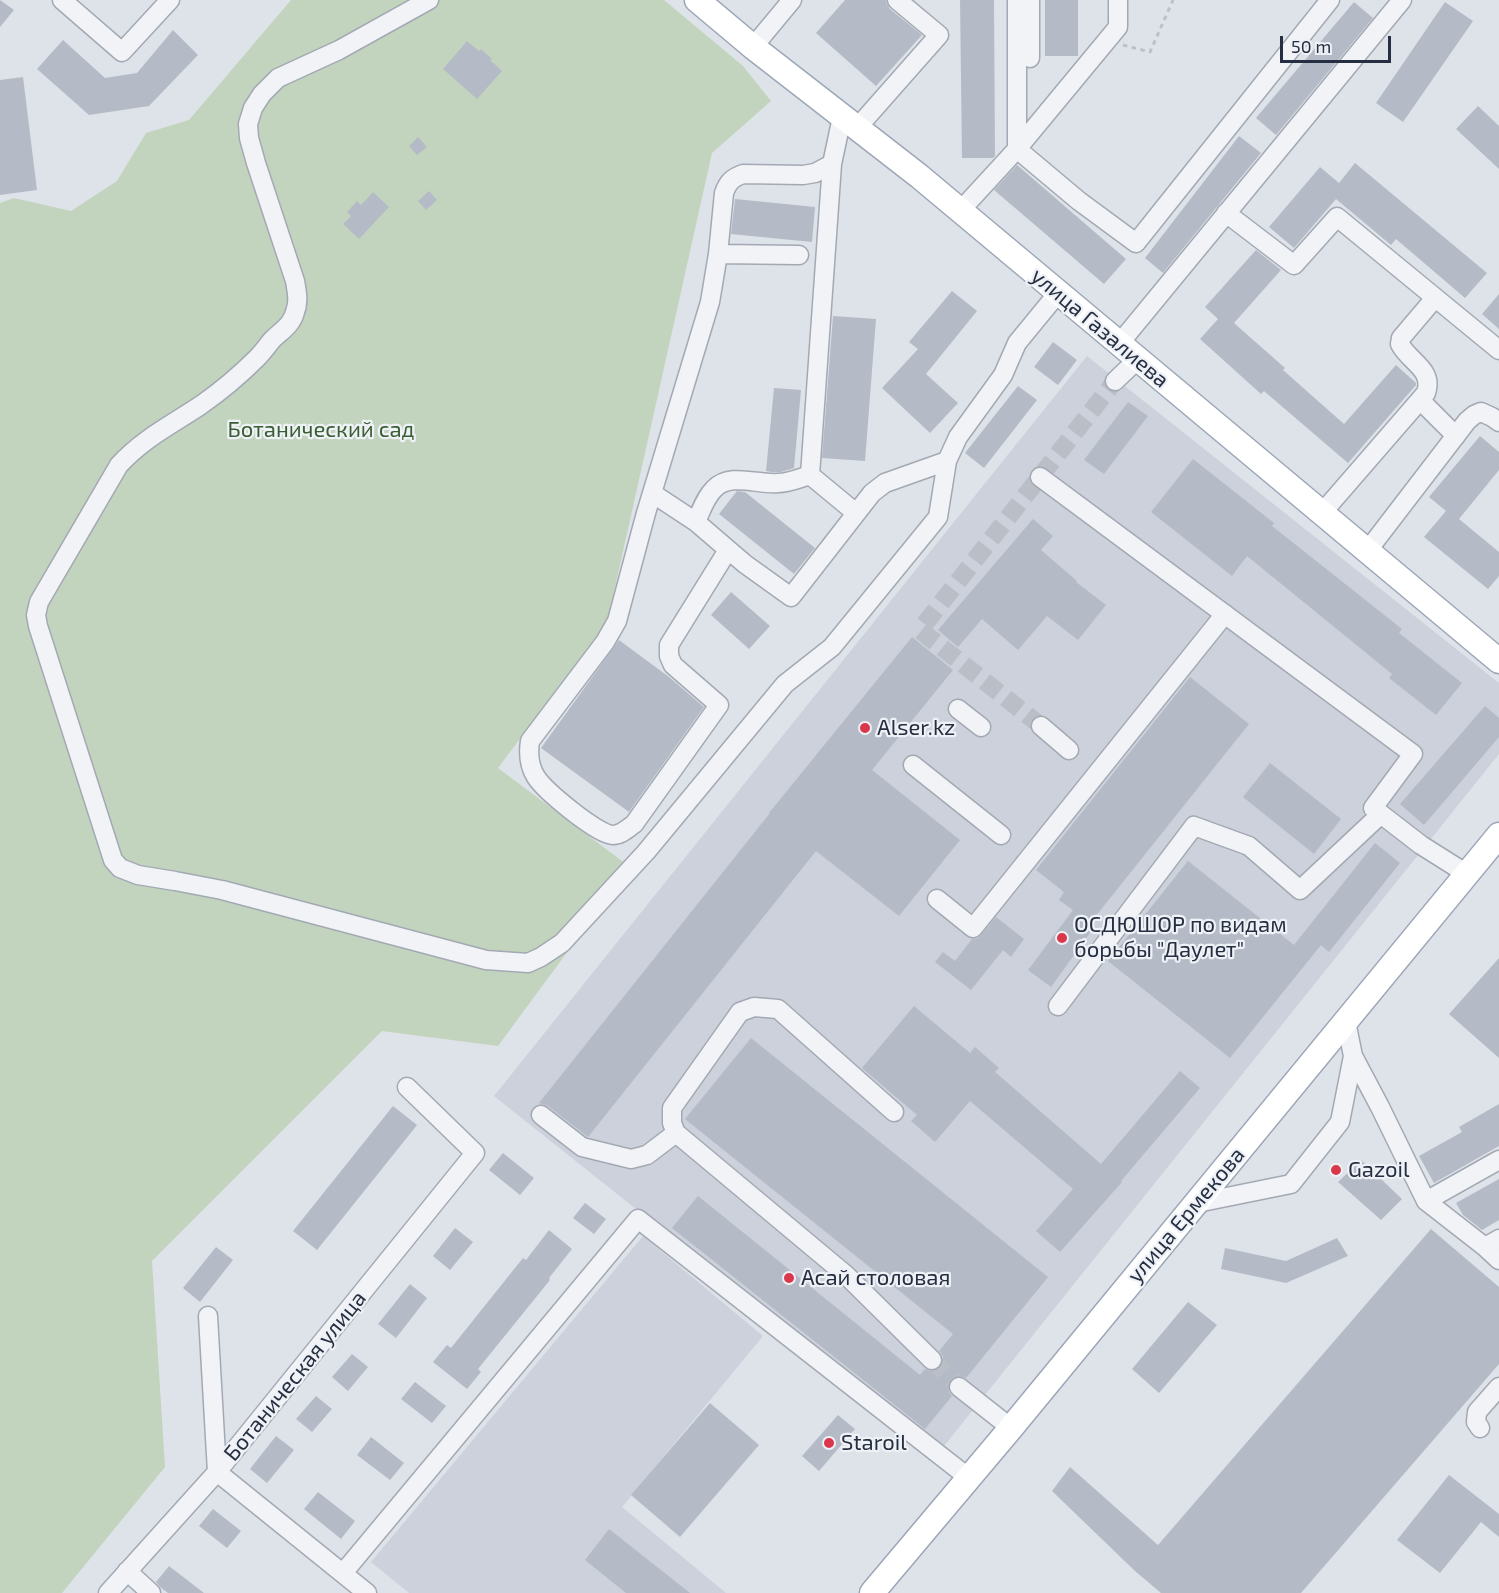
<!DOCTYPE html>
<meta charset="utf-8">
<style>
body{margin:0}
#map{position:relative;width:1499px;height:1593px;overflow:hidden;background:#dee2e9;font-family:"Exo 2",sans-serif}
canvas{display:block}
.scale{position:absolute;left:1280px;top:36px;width:111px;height:27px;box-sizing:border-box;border:3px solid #262f41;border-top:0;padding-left:8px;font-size:18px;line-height:21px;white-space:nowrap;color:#262f41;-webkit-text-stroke:4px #eef1f6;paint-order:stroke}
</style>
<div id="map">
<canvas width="1499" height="1593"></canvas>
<div class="scale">50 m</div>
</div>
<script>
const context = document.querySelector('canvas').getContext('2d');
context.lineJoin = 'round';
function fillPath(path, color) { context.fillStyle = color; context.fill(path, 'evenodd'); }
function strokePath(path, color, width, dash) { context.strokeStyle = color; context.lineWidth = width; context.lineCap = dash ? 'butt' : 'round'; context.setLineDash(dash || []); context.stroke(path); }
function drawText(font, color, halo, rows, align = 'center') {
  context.font = font + ' "Exo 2",sans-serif'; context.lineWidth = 4.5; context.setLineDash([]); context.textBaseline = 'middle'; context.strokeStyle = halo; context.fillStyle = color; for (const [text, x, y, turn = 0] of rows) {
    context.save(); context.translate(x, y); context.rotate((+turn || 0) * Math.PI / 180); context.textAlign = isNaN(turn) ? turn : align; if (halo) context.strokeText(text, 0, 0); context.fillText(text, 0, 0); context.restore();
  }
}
fillPath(new Path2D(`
 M1087,356l412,327v71l-559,697 -446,-355z
 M643,1236l120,100 -141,171 104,86h-317l-38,-31z`), '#ccd1db');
fillPath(new Path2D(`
 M291,0h373l79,66 28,35 -59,52 -105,470 -109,145 132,99 -132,179 -116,-15 -230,230 13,206 -103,126h-62v-1390l14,-5 57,13 46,-30 29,-48 43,-13z`), '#c3d4be');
fillPath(new Path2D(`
 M0,0l14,10 -14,17z
 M845,0h41l1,4 3,5 32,26 -46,51 -60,-53z
 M960,0h34l1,156 -2,2h-31z
 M1045,0h33v56h-33z
 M1354,2l19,16 -97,117 -20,-17z
 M1445,2l28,19 -70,101 -27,-19z
 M173,30l25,25 -49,51 -60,9 -52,-46 26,-29 42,38 32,-5z
 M467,41l12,10 2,-2 11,10 -2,1 12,11 -25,28 -34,-30z
 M23,77l14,113 -37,5v-115z
 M1478,106l21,20v43l-43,-40z
 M1239,136l22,17 -98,120 -18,-15z
 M418,137l9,10 -10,8 -8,-9z
 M1355,163l132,110 -22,25 -69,-59 -5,6 -55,-46 -42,49 -25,-21 51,-60 19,16z
 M1017,165l109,94 -22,25 -110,-94z
 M429,191l8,9 -11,10 -8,-9z
 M373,192l16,15 -30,32 -16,-15 8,-8 -4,-4 10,-11 4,4z
 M735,199l80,8 -3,35 -81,-8z
 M1256,250l25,20 -47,53 51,45 -2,2 61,54 52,-59 20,18v2l-68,78 -84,-72 -3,3 -61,-55 18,-20 -13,-12z
 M952,291l25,20 -51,63 32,29 -28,30 -48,-45 36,-39 -9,-7z
 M1499,294v35l-17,-15z
 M833,316l43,3 -11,142 -43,-3z
 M1053,342l24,18 -19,25 -24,-18z
 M1018,386l19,14 -53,68 -19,-15z
 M774,388l27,2 -7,78 -13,4h-10l-5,-1z
 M1128,402l20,14 -44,58 -20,-14z
 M1480,436l19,16v18l-40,49 40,33v24l-11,13 -64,-52 22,-26 -17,-14z
 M1193,459l81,64 -2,3 130,103 -3,4 63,50 -26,32 -47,-37 3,-4 -145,-118 -15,20 -81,-64z
 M737,491l8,1 70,56 -21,26 -75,-60z
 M1033,519l20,17 -12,14 36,31 -1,1 30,23 -28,35 -31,-24 -29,34 -36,-31 -24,28 -20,-17z
 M731,592l39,34 -21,23 -38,-34z
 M912,637l41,33 -81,100 88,70 -61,76 -83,-65 -228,286 -40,-31 -9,-3 231,-290h-1z
 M619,640l50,37 35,30 -75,105 -88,-64z
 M1190,677l59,47 -162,203 5,3 -41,57 -23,-17 45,-60 -14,-10 5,-8 -28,-22z
 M1485,706l14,12v19l-75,88 -24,-21z
 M1270,763l71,56 -27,35 -71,-57z
 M1375,843l25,20 -71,89 -8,-7 -91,113 -122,-97 80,-100 106,84z
 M996,917l28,22 -13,18 -8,-7 -32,40 -36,-28 8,-10 12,9 17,-22 6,-1 3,-3z
 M1499,958v100l-50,-44z
 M914,1006l56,47 5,-6 24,21 -4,4 106,92 79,-93 20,17 -79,93 1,1 -62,70 -24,-21 37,-42 -103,-88 -35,41 -24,-21 6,-6 -55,-47z
 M751,1038l297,239 -82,101 -6,-2h-5l-4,4 -3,6 1,6 3,4 -27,33 -253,-201 26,-32 222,179 5,-6 5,2h6l4,-3 3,-5v-7l-4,-5 14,-17 -268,-215z
 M1499,1104v42l-65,37 -15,-27 43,-24 -3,-5z
 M393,1106l24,19 -100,125 -24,-19z
 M503,1153l31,25 -14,17 -31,-25z
 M1361,1160l41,39 -21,21 -43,-38z
 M1499,1179v41l-17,10 -19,-15 -7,-12z
 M585,1203l21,16 -12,15 -21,-16z
 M455,1228l18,14 -23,28 -17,-14z
 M1431,1229l68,58v77l-198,229h-140l-26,-22 -83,-80 18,-24 88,78z
 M549,1230l23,19 -23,29 1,2 -72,89 3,3 -14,17 -34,-27 14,-17 4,3 72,-90 3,2z
 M1337,1238l11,18 -62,27 -65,-14 4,-21 61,13z
 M216,1247l17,13 -33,42 -17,-14z
 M410,1284l17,14 -31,40 -18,-14z
 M1188,1302l29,23 -58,68 -27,-24z
 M352,1354l16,13 -20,24 -16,-14z
 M415,1382l31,24 -14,17 -31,-24z
 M316,1396l16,13 -20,23 -16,-13z
 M710,1403l49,42 -79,92 -49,-42z
 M838,1415l17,14 -36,42 -17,-15z
 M276,1436l18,14 -27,33 -17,-14z
 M371,1437l33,26 -14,17 -33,-25z
 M1449,1475l50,39v23l-18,-15 -41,51 -43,-33z
 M318,1492l37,29 -14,18 -37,-30z
 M213,1509l28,22 -14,17 -28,-22z
 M609,1529l81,64h-64l-41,-33z
 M169,1566l35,27h-36l-8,-6 -4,-5z`), '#b5bbc6');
strokePath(new Path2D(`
 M1041,726l-121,-96 195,-249
 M932,1360l27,27`), '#b9bec7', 18, [18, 9]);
const minor = new Path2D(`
 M62,0l60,52 48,-52
 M429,0l-90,50 -61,28 -16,16 -9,14 -5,16 1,14 7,25 39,118c2,11 4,21 0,31 -3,13 -14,19 -23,28 -5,6 -9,12 -15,18 -17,17 -36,33 -56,47 -30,20 -57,33 -82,60l-80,137 -3,13 2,11 75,234 7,8 18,7 37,6 47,9 264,70 42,3 13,-6 21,-14 84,-91 139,-168 47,-37 106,-130 9,-56 11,-24 45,-62 14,-32 41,-50
 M1017,0v149l101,-122v-27
 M1019,21h11v-21
 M1030,21v37
 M753,47l39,-47
 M857,128l82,-93 -42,-35
 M960,211l57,-62 62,52 57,42 194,-243
 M1226,213l68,52 43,-48 162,133
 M718,254l81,1
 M1119,344l283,-344
 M1115,381l23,-22
 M1420,400l36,36
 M810,475l22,-311 10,-47
 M810,475l46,38
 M1040,477l373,277 -40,54 48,37 46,29
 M652,493l44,29 49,42 46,33 81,-104 13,-10 62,-22
 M1322,513l104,-120c8,-24 -17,-31 -26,-49l1,-6 34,-40
 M696,522c5,-11 9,-24 18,-33 16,-17 44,-4 64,-6 11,0 22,-5 32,-8
 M728,550l-59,95v11l4,9 46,40 -85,119c-7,5 -13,11 -21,11 -15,0 -68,-44 -77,-58 -7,-11 -8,-23 -6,-36l75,-99 12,-21 29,-108 64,-211 8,-48 6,-61c4,-11 8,-15 19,-19l60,1 12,-2 17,-9
 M1368,550l99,-129 7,-6 7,-3 11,5 7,5
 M958,709l23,18
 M1041,726l28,24
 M913,765l88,70
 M937,899l36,29 252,-314
 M1058,1006l136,-180 55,20 51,44 81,-76
 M1353,1056l27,51 46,94 59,46 14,-8
 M894,1112l-116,-103 -24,-2 -14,5 -68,96v15l4,10 170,142 86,85
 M541,1115l41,32 49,12 16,-4 29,-22
 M1426,1201l73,-41
 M1197,1203l94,-19 49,-62 13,-66 -7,-35
 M1485,1247l14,13
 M208,1316l9,156 150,121
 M959,1387l52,41
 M1480,1428l-4,-6 1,-10 22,-25
 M127,1571l24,22
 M343,1573l295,-354 331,259
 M108,1593l109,-121 258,-319 -68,-66`);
const major = new Path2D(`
 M697,0l56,47 166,129 580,485
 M872,1593l139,-165 488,-593`);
strokePath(minor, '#a3a9b3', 21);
strokePath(major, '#9ca6b6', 27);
strokePath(new Path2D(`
 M1123,45l27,7 23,-52`), '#bcc0c8', 3, [4.5, 4.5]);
strokePath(minor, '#f1f3f7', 18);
strokePath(major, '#fff', 24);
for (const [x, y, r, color] of [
 [865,728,6,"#da374b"],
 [1062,938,6,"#da374b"],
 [1336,1170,6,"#da374b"],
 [789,1278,6,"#da374b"],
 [829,1443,6,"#da374b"]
]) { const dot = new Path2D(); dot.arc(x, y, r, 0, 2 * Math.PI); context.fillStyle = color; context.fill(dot); strokePath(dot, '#eef1f6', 2); }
drawText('22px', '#262f41', '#eef1f6', [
 ["улица Газалиева",1100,328,40],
 ["улица Ермекова",1186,1215,-50],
 ["Ботаническая улица",295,1376,-51]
]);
drawText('22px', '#395e32', '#eef1f6', [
 ["Ботанический сад",321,430]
]);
drawText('22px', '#262f41', '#eef1f6', [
 ["Alser.kz",877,728],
 ["ОСДЮШОР по видам",1074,925],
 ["борьбы \"Даулет\"",1074,950],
 ["Gazoil",1348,1170],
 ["Асай столовая",801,1278],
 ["Staroil",841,1443]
], 'left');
</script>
